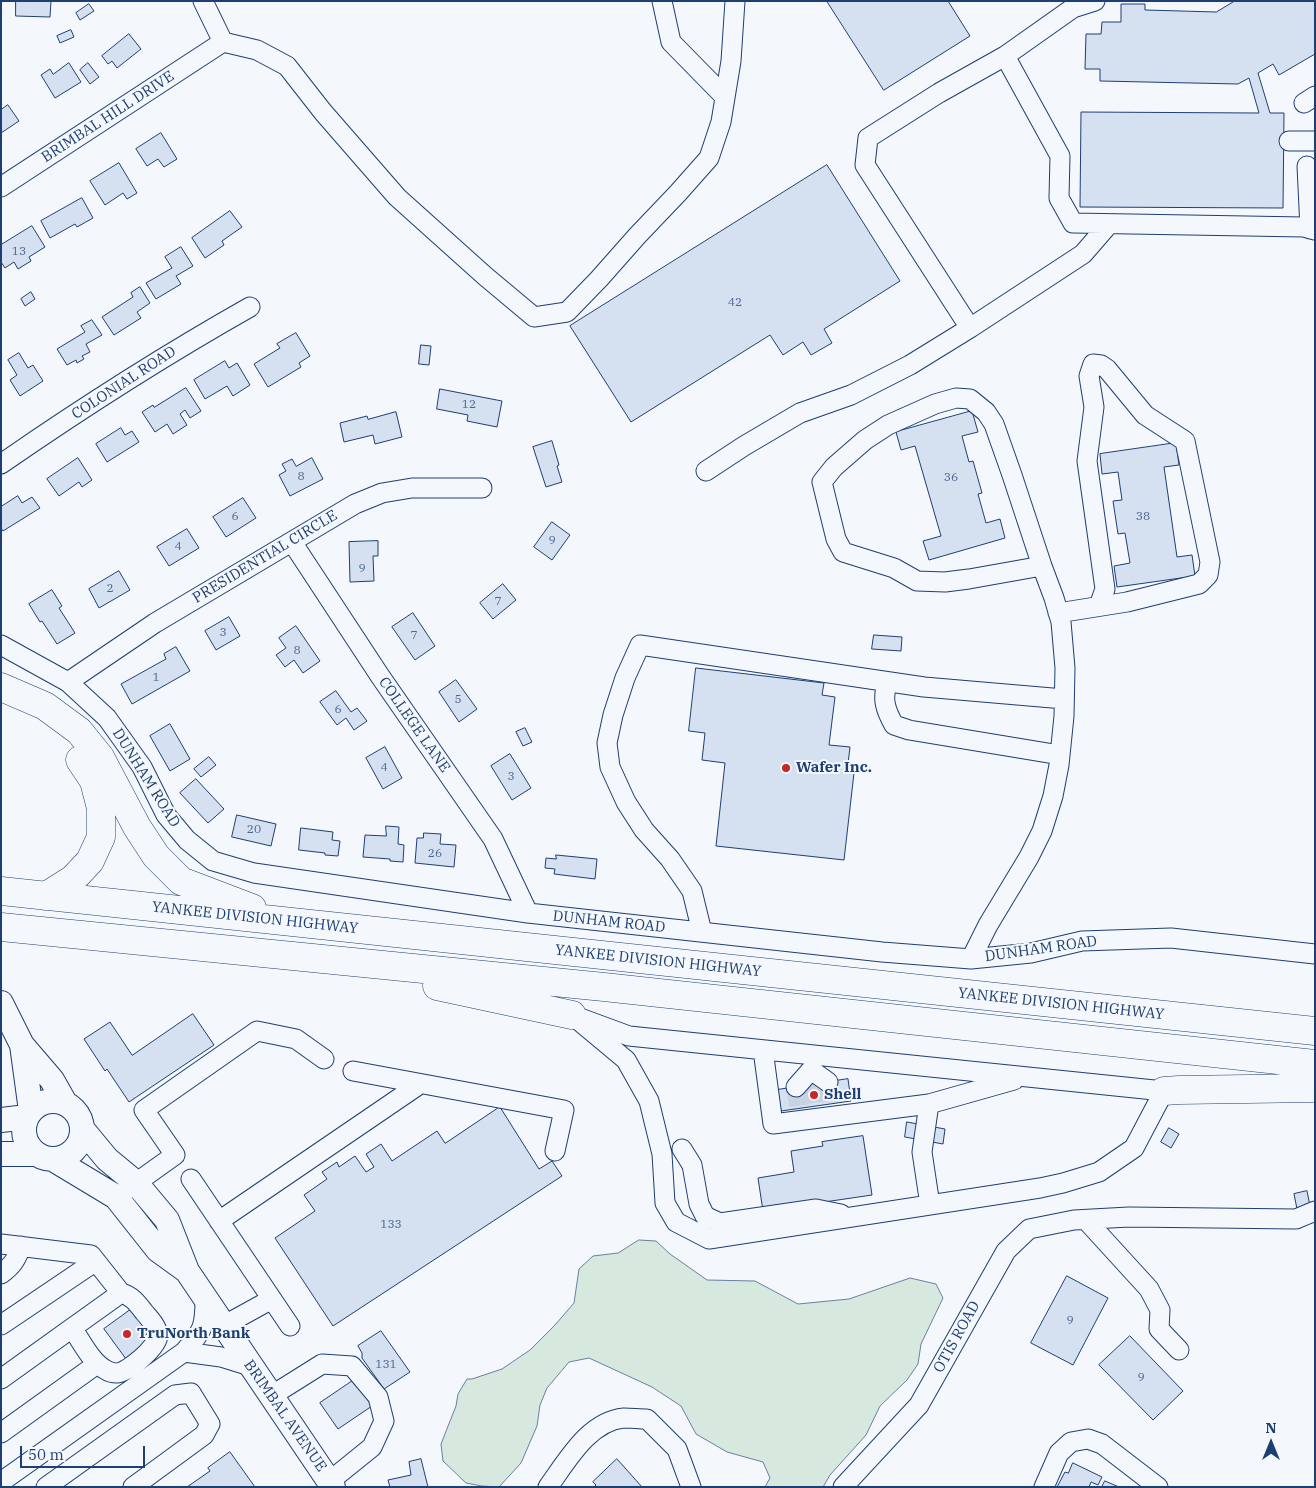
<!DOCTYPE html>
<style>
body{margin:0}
#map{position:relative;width:1316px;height:1488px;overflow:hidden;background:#f4f7fb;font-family:"IBM Plex Serif",serif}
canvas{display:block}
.frame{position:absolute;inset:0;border:2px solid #1d3f73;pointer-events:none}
.north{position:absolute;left:1246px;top:1418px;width:50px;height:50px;-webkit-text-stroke:4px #f4f7fb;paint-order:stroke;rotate:0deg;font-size:14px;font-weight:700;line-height:20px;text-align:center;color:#1d3f73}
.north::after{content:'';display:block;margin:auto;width:18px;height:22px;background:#1d3f73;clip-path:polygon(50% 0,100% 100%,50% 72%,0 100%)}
.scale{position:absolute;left:20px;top:1446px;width:125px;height:22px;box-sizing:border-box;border:2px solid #1d3f73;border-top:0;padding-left:6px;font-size:15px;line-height:18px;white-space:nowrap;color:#1d3f73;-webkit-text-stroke:4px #f4f7fb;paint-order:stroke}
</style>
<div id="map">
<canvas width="1316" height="1488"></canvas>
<div class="frame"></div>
<div class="north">N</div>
<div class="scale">50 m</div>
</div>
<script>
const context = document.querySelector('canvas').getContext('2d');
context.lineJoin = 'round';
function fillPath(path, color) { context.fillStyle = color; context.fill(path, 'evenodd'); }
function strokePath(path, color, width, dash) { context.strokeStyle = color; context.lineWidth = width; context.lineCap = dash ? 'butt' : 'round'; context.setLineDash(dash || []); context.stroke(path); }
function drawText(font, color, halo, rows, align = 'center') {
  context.font = font + ' "IBM Plex Serif",serif'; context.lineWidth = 4; context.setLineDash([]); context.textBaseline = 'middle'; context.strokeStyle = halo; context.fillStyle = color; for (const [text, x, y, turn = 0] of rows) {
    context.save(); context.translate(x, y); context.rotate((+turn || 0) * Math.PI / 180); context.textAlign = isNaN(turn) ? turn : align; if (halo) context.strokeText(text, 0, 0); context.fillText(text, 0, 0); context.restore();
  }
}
const green = new Path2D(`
 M639,1240l17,1 14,13 37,26 48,1 43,23 51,-5 61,-21 26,6 7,14 -22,46 -3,20 -11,16 -27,26 -14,29 -36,40 -7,12h-58l5,-9 -7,-16 -36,-10 -31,-18 -15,-28 -29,-19 -63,-29 -20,4 -22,26 -7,17 -3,21 -16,37 -22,24 -17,-1 -16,-3 -23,-22 -2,-17 15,-38 2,-12 9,-15h5l30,-10 28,-19 25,-25 19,-22 5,-34 14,-13 25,-3z`);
fillPath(green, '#d7e8df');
strokePath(green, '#687fa3', 1);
const building = new Path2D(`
 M16,1h35l-1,16 -34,-1z
 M827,1h121l22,35 -86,54z
 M1235,1h80v53l-36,21 -6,-11 -15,9 12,40h14l-1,95 -203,-1 1,-95 178,1 -10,-35 -11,6 -138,-3v-12h-15l1,-35h15l1,-12h19v-18h24v6l71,2z
 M89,4l5,7 -14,9 -4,-7z
 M71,30l3,7 -14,6 -3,-7z
 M129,34l12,15 -24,19 -5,-7 -4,3 -6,-8z
 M69,63l12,19 -26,16 -14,-23 9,-6 3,5z
 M88,63l11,14 -9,7 -10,-14z
 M8,105l11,16 -18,12v-23z
 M161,133l16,26 -13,8 -6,-8 -11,7 -11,-17z
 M119,163l18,30 -10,6 -4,-6 -18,12 -15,-24z
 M827,165l73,116 -76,48 8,14 -21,12 -8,-13 -20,13 -13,-20 -139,87 -61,-96z
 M82,198l11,20 -16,9 -2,-3 -25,14 -9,-17z
 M230,211l12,16 -20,14 2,4 -19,13 -13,-20z
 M32,226l13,21 -16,10 2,4 -13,8 -4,-7 -9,6 -4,-6v-17z
 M181,247l12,19 -17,10 5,8 -25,15 -10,-16 26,-15 -7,-11z
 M140,287l10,16 -13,9 4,6 -27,17 -12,-18 31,-20 -2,-4z
 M31,292l4,7 -10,7 -4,-7z
 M92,320l10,15 -16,9 4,8 -8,4 2,3 -7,4 -1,-3 -9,5 -10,-16 28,-17 -4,-6z
 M296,333l14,23 -11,7 2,4 -33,20 -14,-23 26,-16 -3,-4z
 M421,345l10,1 -2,19 -10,-1z
 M19,353l9,15 5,-3 10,16 -23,15 -10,-16 7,-5 -9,-15z
 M225,361l4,7 8,-5 13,22 -17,11 -6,-10 -22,13 -11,-19z
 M186,388l15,23 -11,7 -5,-8 -5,4 7,11 -14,9 -6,-10 -12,8 -13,-20 11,-7 1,2z
 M440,389l62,12 -5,26 -30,-6 1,-6 -31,-6z
 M972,411l6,21 -16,4 7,26 4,-1 9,32 -4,1 8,29 14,-4 5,19 -76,22 -6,-19 18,-5 -26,-90 -14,4 -5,-18z
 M396,412l6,25 -27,7 -2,-9 -29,7 -4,-19 27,-7 1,3z
 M121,428l4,7 7,-4 7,11 -32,20 -11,-18z
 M552,441l7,24 -2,1 5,16 -16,5 -13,-40z
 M1176,443l3,22 -15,2 13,90 15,-2 3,21 -78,11 -3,-21 16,-3 -5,-30 -7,1 -5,-33 9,-1 -4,-28 -16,2 -2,-20z
 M78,458l14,22 -10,7 -3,-5 -20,14 -12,-17z
 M312,458l11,21 -33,17 -11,-21 7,-4 -4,-7 10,-5 4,7z
 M18,496l4,7 10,-6 8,11 -37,23 -2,-3v-21z
 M243,498l13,20 -30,19 -13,-20z
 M552,522l18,13 -18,25 -18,-13z
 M187,529l12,19 -30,18 -12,-19z
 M378,541v15h-5l1,25 -24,1 -1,-40z
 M119,571l11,19 -31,18 -10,-19z
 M503,584l13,16 -23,19 -13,-16z
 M52,590l10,16 -3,2 16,25 -18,11 -15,-23 -2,1 -11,-18z
 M413,613l22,33 -20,14 -23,-33z
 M229,617l11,19 -24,14 -11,-19z
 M296,626l24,35 -17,12 -9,-13 -9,7 -9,-12 10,-7 -7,-10z
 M874,635l28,2 -1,14 -29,-2z
 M176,647l14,24 -58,33 -11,-20 45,-25 -2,-5z
 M696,668l128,15 -2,12 13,2 -6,48 21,2 -3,25 7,1 -10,87 -128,-14 9,-83 -23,-3 3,-27 -16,-2z
 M456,680l21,29 -18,13 -20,-30z
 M336,691l15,21 6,-4 10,13 -13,9 -8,-12 -9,7 -17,-23z
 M170,724l20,35 -20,12 -20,-35z
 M525,728l7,14 -9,4 -7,-14z
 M385,747l17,31 -19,11 -17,-31z
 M510,754l21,34 -19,12 -21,-34z
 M209,757l7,8 -15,12 -7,-8z
 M196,779l28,30 -16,14 -28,-30z
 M237,815l39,9 -5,22 -39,-9z
 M386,826l13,1 -1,17 6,1 -1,17 -13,-1v-2l-27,-2 2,-22 21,1z
 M301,828l32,4 -1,8 8,1 -2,15 -13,-1v-2l-26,-3z
 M424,833l17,1 -1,10 16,1 -2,22 -39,-4 2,-25h6z
 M556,855l41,4 -2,20 -41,-5 1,-5 -10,-1 1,-10 10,1z
 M193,1014l21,31 -85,57 -22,-33 -2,2 -21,-32 26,-17 22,33z
 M848,1079l3,22 -70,10 -4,-21z
 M500,1107l39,62 13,-8 10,15 -229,150 -58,-88 40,-27 -11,-16 23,-16 -5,-7 15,-10 2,5 16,-11 11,16 8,-5 -8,-13 15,-10 11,17 45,-30 8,12z
 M907,1122l38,7 -2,15 -38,-7z
 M1169,1128l10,6 -8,14 -10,-6z
 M863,1136l9,59 -109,16 -5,-33 36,-6 -3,-21 32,-5 -1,-4z
 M1307,1191l3,15 -13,3 -3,-15z
 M1067,1276l41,22 -35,67 -42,-22z
 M144,1300l7,31 -8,6 8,10 -22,16 -25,-34z
 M381,1331l29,41 -26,17 -22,-31v-5l-4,-7z
 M1130,1336l53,55 -30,29 -54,-55z
 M354,1380l18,26 -34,23 -18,-26z
 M230,1452l25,35h-68l23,-16 -2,-3z
 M421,1459l7,28h-38l-2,-7 23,-5 -2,-13z
 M617,1459l25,28h-48l2,-2 -3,-3z
 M1073,1463l29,14 -4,8 -7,-3 -2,5h-32l8,-15 3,1z
 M1105,1481l14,6h-17z`);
fillPath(building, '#d5e0f0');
strokePath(building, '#1d3f73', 1);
strokePath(new Path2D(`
 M828,1082l4,22
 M813,1084l3,22
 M796,1087l3,22`), '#c9d2e0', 19, [19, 9]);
const minor = new Path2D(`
 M662,1l9,41 54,55
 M1095,1l-22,7 -68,48 55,100 -1,42 14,25 231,4 11,3
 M223,42l34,8 30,16 36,46 74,85 88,79 49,41 33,-5 32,-33 38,-43 41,-43 31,-35 12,-36 10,-61 4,-60
 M1304,103l11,-7
 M1289,141h26
 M1307,166l3,63
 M1,187l222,-145 -20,-41
 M970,328l-105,-163 3,-27 71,-45 66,-37
 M1,464c81,-56 164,-109 249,-157
 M706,471l38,-25 56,-33 51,-18 59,-30 60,-37 113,-74 26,-30
 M292,542l88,134 113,163 35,74
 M1058,613l69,-11 72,-18 9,-9 2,-13 -25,-121 -40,-26 -38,-46 -6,-4 -8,-1 -4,12 5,31 -7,54 18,128 -6,17
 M1,645l67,37 39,36 35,49 24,48 21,25 26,21 41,12 274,40 354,39 89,7 60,-6 51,-12 89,-3 144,16
 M68,682l87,-59 200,-119 27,-11 30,-5h70
 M888,682c-7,16 -2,29 6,43l15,5 151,25
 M702,932l-10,-41 -22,-32 -26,-29 -18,-28 -16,-35 -3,-24 6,-28 12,-37 15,-33 284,42 140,12
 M971,959l17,-34 41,-68 13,-26 11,-35 6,-31 5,-49 1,-48 -4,-46 -7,-24 -12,-32 -30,-91 -18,-51 -8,-12 -16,-13 -14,-1 -21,6 -47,21 -23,15 -31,27 -12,15 14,57 7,13 51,16 23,13 28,1 24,-3 73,-13
 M572,1015l57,21 535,55 -30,57 -35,24 -36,11 -23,5 -331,51 -33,-17 -11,-19 -3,-49 -13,-53 -23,-41z
 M763,1050l10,74 156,-20 85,-24
 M353,1071l211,39 -9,41
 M796,1087l15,-17 17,12
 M929,1104l-7,48 8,53
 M682,1149l10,16 7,39 6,12 15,7 96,-14 25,5
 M191,1179l99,147
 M126,1190l49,-35 -31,-45 113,-79 39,8 28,20
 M1086,1220l63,69 11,21 -1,19 20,21
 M219,1221l201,-137
 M1,1244l90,11 30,38 -49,35c10,14 19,34 34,42 3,2 8,3 11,3 11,-1 41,-26 41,-38 -1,-9 -8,-16 -14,-23 -7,-9 -12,-16 -23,-19
 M1,1274c11,-8 16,-15 20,-28
 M1,1325l95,-64
 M223,1326l49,-27
 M184,1352l37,5 29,9
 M1,1379l71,-51
 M271,1396l51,-32 30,2 26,31 6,24 -12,26 -42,34
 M1,1433l96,-69
 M1,1482l183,-130c19,-21 21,-25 21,-53
 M46,1487l129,-92 16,-2 19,31 -6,11 -71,52
 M548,1487c19,-26 41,-66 76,-69 7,0 16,1 23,1l30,30 14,38
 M843,1487l76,-82 87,-154 23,-22 45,-9 55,-3 167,2 19,-8
 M1044,1487l15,-34 12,-11 17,-3 14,5 56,43`);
const major = new Path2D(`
 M1,1003l21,42 30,35 13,23
 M22,1045l9,66
 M24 1130a29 29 0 1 1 58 0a29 29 0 1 1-58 0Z
 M1,1120l26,-3
 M83,1130l24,29 29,24 31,37 20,51 146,216
 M1,1154h35
 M53,1159l63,38 42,53 29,21`);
const highway = new Path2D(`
 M1,687l44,19 34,25 21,26 37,70 19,29 25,25 71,27
 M1,891l1314,140
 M46,896l27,-17 17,-18 11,-24v-29l-7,-27 -14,-21
 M1,927l603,60 711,77
 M437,986l135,29
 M1164,1091l15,-1 136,-2`);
strokePath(minor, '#1d3f73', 21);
strokePath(major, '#1d3f73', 26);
strokePath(highway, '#1d3f73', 29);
strokePath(minor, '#f4f7fb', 19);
strokePath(major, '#f4f7fb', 24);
strokePath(highway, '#f4f7fb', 28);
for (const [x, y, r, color] of [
 [786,768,5,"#c62828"],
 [814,1095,5,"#c62828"],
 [127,1334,5,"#c62828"]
]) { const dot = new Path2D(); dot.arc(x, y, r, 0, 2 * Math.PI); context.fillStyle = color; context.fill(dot); strokePath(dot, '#f4f7fb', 2); }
drawText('12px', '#4b6792', null, [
 ["13",19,252],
 ["42",735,303],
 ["12",469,405],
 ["8",301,477],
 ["36",951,478],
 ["6",235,517],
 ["38",1143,517],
 ["9",552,541],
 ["4",178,547],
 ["9",362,569],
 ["2",110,589],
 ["7",498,602],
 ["3",223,633],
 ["7",414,636],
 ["8",297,651],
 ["1",156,678],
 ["5",458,700],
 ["6",338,710],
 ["4",384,768],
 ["3",511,777],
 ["20",254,830],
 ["26",435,854],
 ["133",391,1225],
 ["9",1070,1321],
 ["131",386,1365],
 ["9",1141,1378]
]);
drawText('15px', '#1d3f73', '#f4f7fb', [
 ["BRIMBAL HILL DRIVE",108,117,-33],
 ["COLONIAL ROAD",124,383,-33],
 ["PRESIDENTIAL CIRCLE",265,557,-31],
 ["COLLEGE LANE",414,725,55],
 ["DUNHAM ROAD",146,778,58],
 ["YANKEE DIVISION HIGHWAY",255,918,6],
 ["DUNHAM ROAD",609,922,6],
 ["DUNHAM ROAD",1041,949,-8],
 ["YANKEE DIVISION HIGHWAY",658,961,6],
 ["YANKEE DIVISION HIGHWAY",1061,1004,6],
 ["OTIS ROAD",957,1337,-61],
 ["BRIMBAL AVENUE",285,1416,55]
]);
drawText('bold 15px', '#1d3f73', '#f4f7fb', [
 ["Wafer Inc.",796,768],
 ["Shell",824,1095],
 ["TruNorth Bank",137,1334]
], 'left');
</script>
